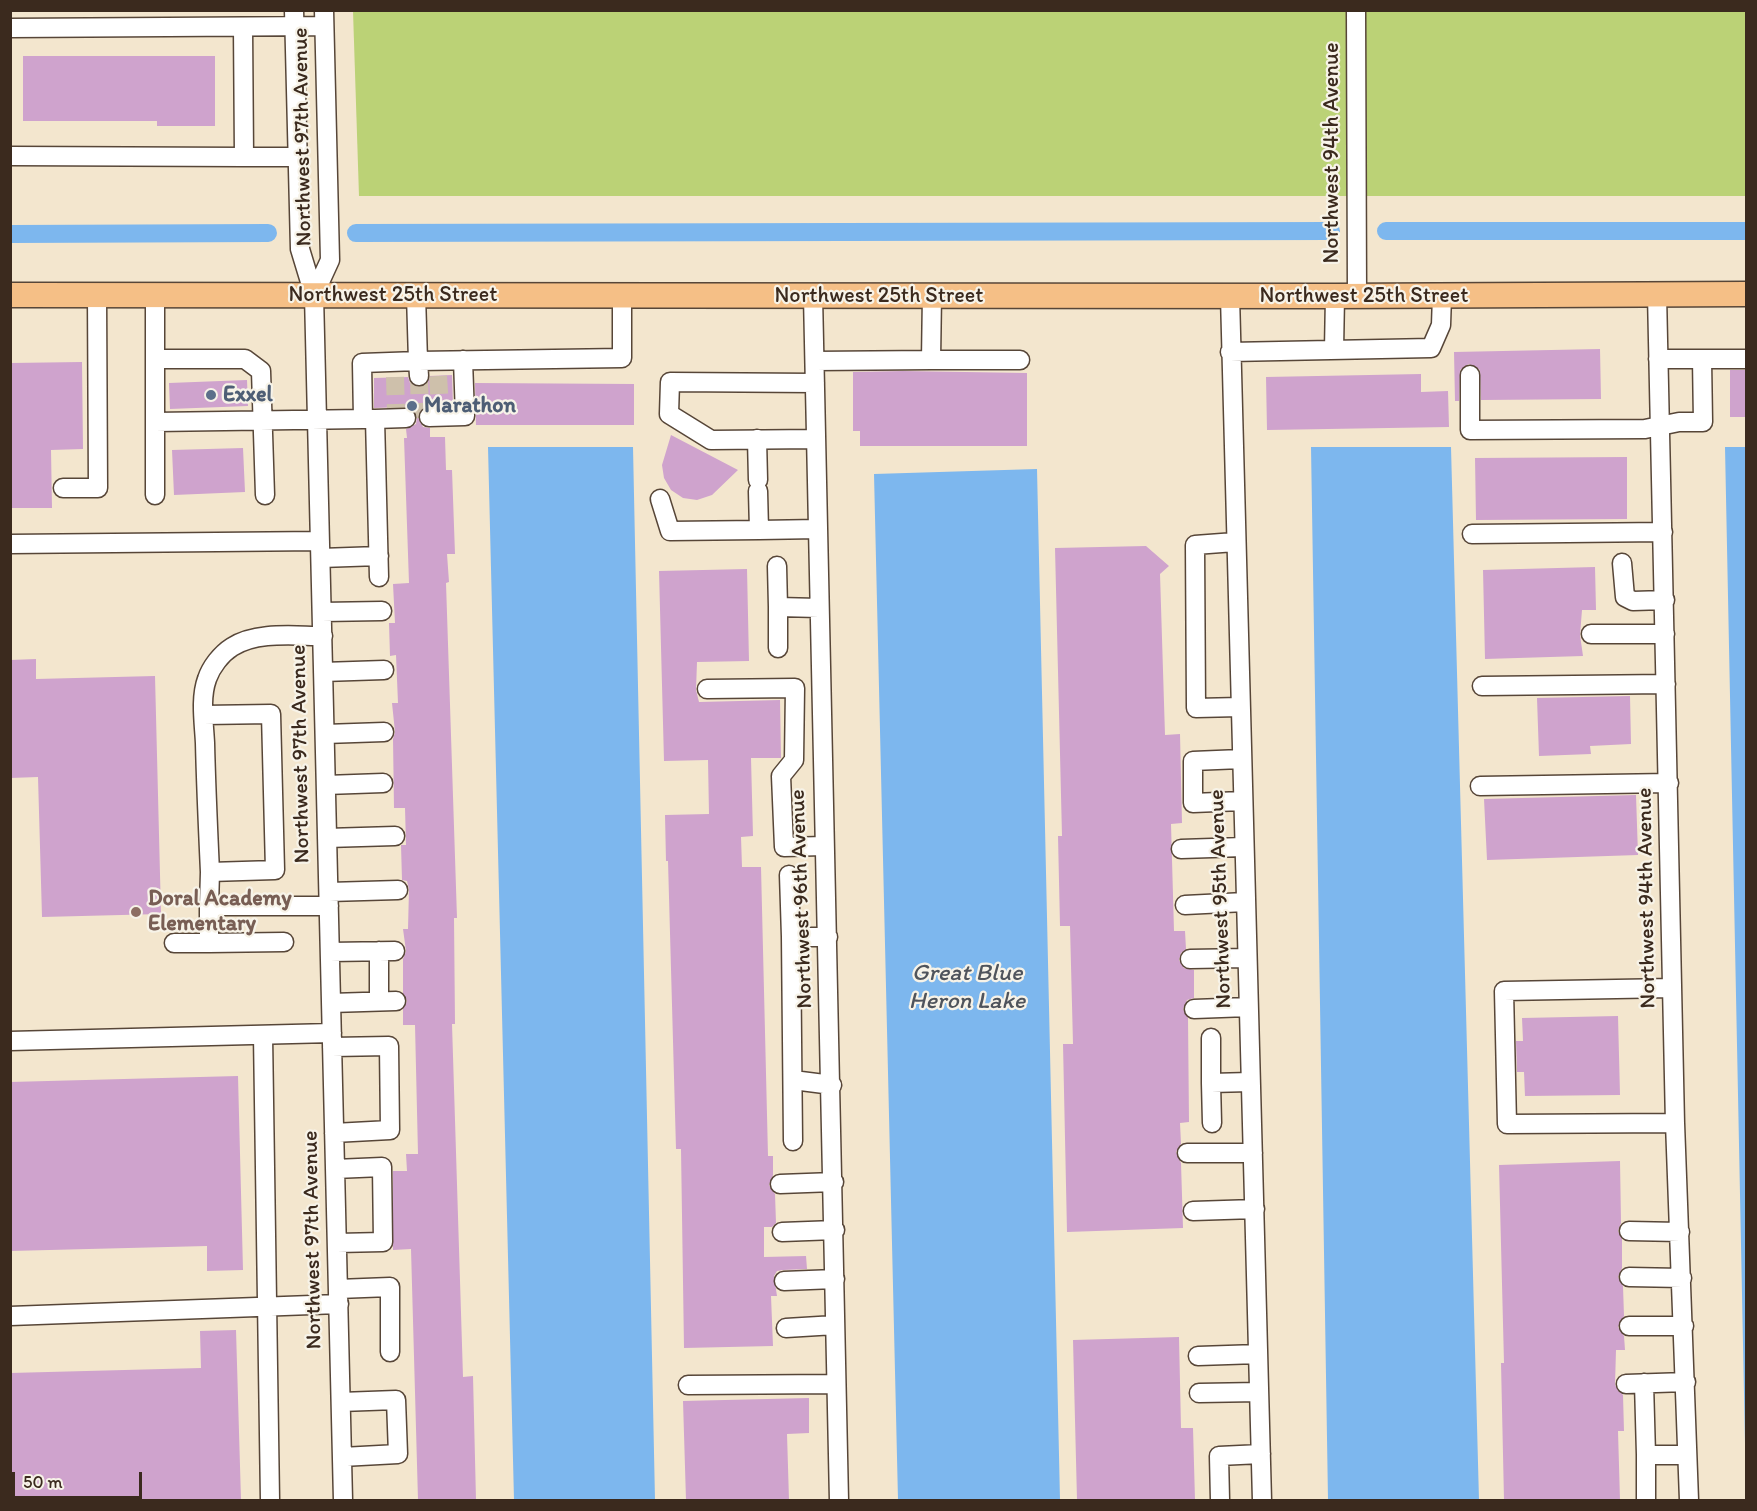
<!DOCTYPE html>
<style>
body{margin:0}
#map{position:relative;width:1757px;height:1511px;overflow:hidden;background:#f3e6ce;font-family:Itim,sans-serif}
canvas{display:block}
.frame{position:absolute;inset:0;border:12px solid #3b2a1e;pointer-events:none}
.scale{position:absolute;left:12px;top:1472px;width:130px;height:27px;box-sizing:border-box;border:3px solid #3b2a1e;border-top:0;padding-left:8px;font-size:18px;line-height:21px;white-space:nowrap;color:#3b2a1e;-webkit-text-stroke:4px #f7f3e8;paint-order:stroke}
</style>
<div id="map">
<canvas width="1757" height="1511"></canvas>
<div class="frame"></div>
<div class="scale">50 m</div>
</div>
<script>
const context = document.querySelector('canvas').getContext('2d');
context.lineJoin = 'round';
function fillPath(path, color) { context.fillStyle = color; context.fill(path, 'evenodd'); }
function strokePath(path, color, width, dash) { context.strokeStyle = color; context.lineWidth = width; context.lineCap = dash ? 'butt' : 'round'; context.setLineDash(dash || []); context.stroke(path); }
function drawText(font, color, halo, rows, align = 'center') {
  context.font = font + ' Itim,sans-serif'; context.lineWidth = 4.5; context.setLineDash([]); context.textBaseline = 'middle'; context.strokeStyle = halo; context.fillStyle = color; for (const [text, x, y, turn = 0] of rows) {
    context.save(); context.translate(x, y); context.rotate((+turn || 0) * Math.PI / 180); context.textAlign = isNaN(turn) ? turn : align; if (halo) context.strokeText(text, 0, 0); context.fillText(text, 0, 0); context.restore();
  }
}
fillPath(new Path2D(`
 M353,11h1393v185h-1387z`), '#bbd276');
fillPath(new Path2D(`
 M488,447h145l22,1053h-141z
 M1311,447h140l28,1053h-151z
 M1725,447h21v1046z
 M1037,469l23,1031h-162l-24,-1026z`), '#7db7ee');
strokePath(new Path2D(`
 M1386,231h360
 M356,233l975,-2
 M10,234l258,-1`), '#7db7ee', 18);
fillPath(new Path2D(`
 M23,56h192v70h-58v-5h-134z
 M1600,349l1,50 -120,1 -1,-30 -11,-6 -9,6 -1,31h-4l-1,-49z
 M82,362l1,87 -32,1 1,58h-42v-145z
 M1730,370h16v47h-16z
 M903,371l124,2v73h-167v-15h-7v-59z
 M1421,374v18l27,-1 1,36 -182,3 -1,-53z
 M452,375l1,30 -29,2 -6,10 5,10 7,1v9h15l1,33h6l3,84h-8l2,28 -3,1 11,335h-3l1,106h-3l11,353 10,-1 3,124h-58l-7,-251 -18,1v-79h14l-1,-17h12l-3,-129h-12v-16l4,-8 -4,-8v-34l3,-8 -3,-22h5l1,-40 -2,-8 -5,-1 -1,-35h5l-1,-37h-11l-1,-69 2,-7 -3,-29h6l-2,-48 -6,1 -1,-33h6l-2,-39 16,-1 -5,-145h3l-1,-9 10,-5 1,-7 -5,-9 -6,-1 -32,1v-30l34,-1 2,6 9,4 7,-2 4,-9z
 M247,380l1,26 -78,3 -1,-26z
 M475,383l159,1v41h-158z
 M671,435l67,35 -26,25 -15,5 -14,-2 -12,-8 -7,-12 -2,-13z
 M243,448l2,44 -71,3 -2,-45z
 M1627,457v62l-151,1 -1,-62z
 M1146,546l23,20 -9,8 5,161 15,-1 2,89 -11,1 3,107h11l1,18 -5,4 -2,7 5,8 10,2v28l-7,2 -4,9 5,9 1,104 -9,1 1,21 -5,8 5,11 2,65 -116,4 -4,-188h10l-3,-118h-10l-2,-90h4l-7,-288z
 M1595,567l1,43h-14l-2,25 3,21 -98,3 -2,-89z
 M747,569l2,92 -52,1 -1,28 3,12 81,-2 1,58h-30l2,78 -12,1 1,30h19l7,289h5v19l-4,10 6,9 1,29 -4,4h-8v30l42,-1 1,13 -24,1 -6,1 -3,5 3,20h-6l2,50 -89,2 -3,-199h-5l-8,-288h-2l-1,-46 44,-1 -1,-54 -44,1 -5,-190z
 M36,659v20l119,-3 6,238 -119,3 -4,-140 -28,1v-118z
 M1630,696l1,48 -41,2 1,8 -52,2 -2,-58z
 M1636,795l2,60 -151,5 -3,-61z
 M1618,1016l2,79 -95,1 -1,-24h-7l-1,-31h7l-1,-23z
 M238,1076l5,194 -36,1v-25l-197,5v-169z
 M1620,1161l1,62 -3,8 4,8v29l-4,9 5,9 1,30 -6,11 6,9 1,14h-9l-1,35 8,10 1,36h-6l2,69h-116l-3,-137h3l-5,-198z
 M236,1330l5,170h-231v-127l191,-5 -1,-37z
 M1179,1337l2,91h12l2,72h-118l-4,-160z
 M809,1398v35l-22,1 2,66h-103l-3,-99z`), '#cfa3cd');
strokePath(new Path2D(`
 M419,376l1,42
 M438,376l2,31
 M395,377l1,34`), '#cec0ab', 18, [18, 9]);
const minor = new Path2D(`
 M294,10l6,239 14,46 29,1205
 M1356,10l1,286
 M10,28l314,-2
 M10,156l234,1 -1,-130
 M244,157h53
 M1657,294l18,829 14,377
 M155,295v200
 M314,295l16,-35 -6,-250
 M416,295l2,66 204,-3v-61
 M932,295l-1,65h89
 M813,296l26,1204
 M1230,296l32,1204
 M1334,350l1,-54
 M1230,352l201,-4 10,-23 1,-29
 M155,359h90l16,12 4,124
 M1658,359h88
 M815,361l116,-1
 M1470,375v55l175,-1 34,-7h24l-1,-63
 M815,383l-145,-1 -1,32 42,26 105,-1
 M429,417l36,-1 -2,-56
 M363,419h12l4,158
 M375,419l31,-1
 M155,422l208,-3 -1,-56 56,-2 1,15
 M757,439l1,41
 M63,488h35l-1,-193
 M758,491l1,39 59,-1
 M660,499l10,32 89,-1
 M1472,534l191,-2
 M1235,542l-40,3 1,163 44,-1
 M10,544l310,-3
 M321,558l58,-2
 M1622,563l3,34 8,4 32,-1
 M777,566l1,41 41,1
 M778,607v41
 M322,612l60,-1
 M1591,634h74
 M323,672l61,-2
 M1482,686l184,-2
 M707,689l88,-1 -1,72 -13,16 3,71 40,-1
 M204,715l67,-1 4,156 -65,2c-2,-43 -4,-86 -5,-129 -1,-20 -5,-45 2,-64 4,-12 14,-25 25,-32 25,-16 62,-11 91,-11
 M325,734l59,-2
 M1241,759l-48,2v42l49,-2
 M326,785l57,-2
 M1480,786l189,-3
 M327,838l68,-2
 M1181,849l62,-2
 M789,875l2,62h37
 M329,892l69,-2
 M1185,905l60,-3
 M209,906l1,-34
 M791,937l2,204
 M284,942l-75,1v-37h120
 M174,943h35
 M379,951v50
 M330,952l65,-1
 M1190,959l57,-1
 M1672,988l-168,3 3,133 168,-1
 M331,1003l65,-2
 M1194,1009l54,-2
 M263,1035l7,465
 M1211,1038v45l39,-1
 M10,1041l322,-8
 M332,1047l57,-1 1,84 -56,3
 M793,1080l39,5
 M1211,1083l1,40
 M1187,1153h66
 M335,1169l47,-2 1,75 -46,1
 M780,1184l54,-2
 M1193,1211l62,-2
 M1629,1231l51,1
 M782,1232l53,-2
 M1629,1277l53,1
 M784,1281l51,-2
 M338,1289l52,-2v65
 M10,1316l329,-12
 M1629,1326h55
 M786,1328l49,-3
 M1198,1356l60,-2
 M1644,1383l2,72h41
 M1626,1384l60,-2
 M688,1385l148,-1
 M1199,1393l60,-1
 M341,1402l55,-2 2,54 -56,3
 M1646,1455v45
 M1220,1500l-1,-44 42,-2`);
const major = new Path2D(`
 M10,295l1325,1 411,-2`);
strokePath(minor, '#574638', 21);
strokePath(major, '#574638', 27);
strokePath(minor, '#fff', 18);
strokePath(major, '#f5bf86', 24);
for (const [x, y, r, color] of [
 [211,395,6,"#5c6f8a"],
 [412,406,6,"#5c6f8a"],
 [136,912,6,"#8d6e63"]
]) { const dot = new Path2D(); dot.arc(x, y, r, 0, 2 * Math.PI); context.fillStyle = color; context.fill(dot); strokePath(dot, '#f7f3e8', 2); }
drawText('22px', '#3b2a1e', '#f7f3e8', [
 ["Northwest 97th Avenue",303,137,-91],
 ["Northwest 94th Avenue",1332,153,-90],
 ["Northwest 25th Street",393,295],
 ["Northwest 25th Street",879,296],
 ["Northwest 25th Street",1364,296],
 ["Northwest 97th Avenue",301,754,-91],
 ["Northwest 94th Avenue",1647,898,-91],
 ["Northwest 96th Avenue",802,899,-92],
 ["Northwest 95th Avenue",1221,899,-92],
 ["Northwest 97th Avenue",313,1240,-91]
]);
drawText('bold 22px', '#4e5e75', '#f7f3e8', [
 ["Exxel",223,395],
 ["Marathon",424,406]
], 'left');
drawText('bold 22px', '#785e54', '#f7f3e8', [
 ["Doral Academy",148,899],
 ["Elementary",148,924]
], 'left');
drawText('italic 24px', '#4f545c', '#f7f3e8', [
 ["Great Blue",967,974],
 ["Heron Lake",967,1002]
]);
</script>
